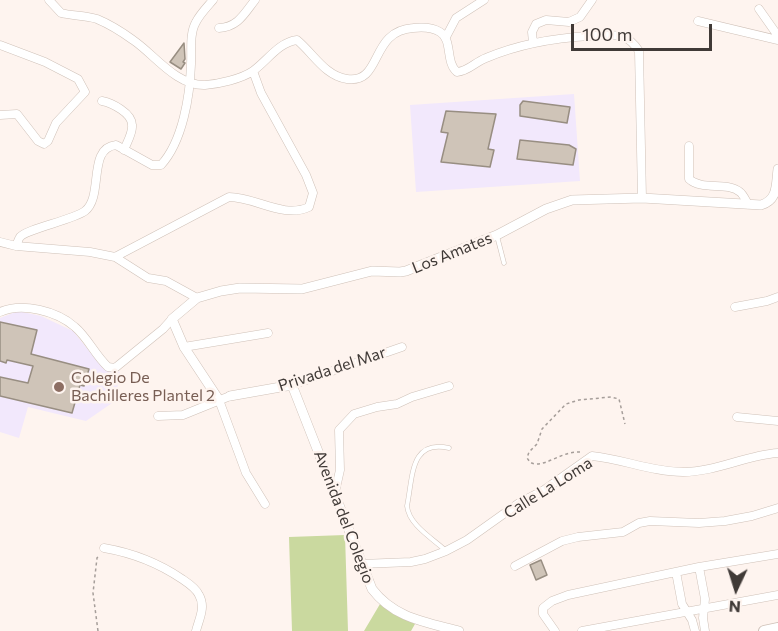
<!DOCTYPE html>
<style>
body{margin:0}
#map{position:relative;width:778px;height:631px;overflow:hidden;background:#fef4ef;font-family:Commissioner,sans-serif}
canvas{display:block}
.north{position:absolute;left:706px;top:559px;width:60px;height:60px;-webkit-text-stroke:4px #fef4ef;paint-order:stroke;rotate:184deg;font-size:16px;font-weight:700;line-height:24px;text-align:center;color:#403a37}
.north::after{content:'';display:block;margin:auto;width:21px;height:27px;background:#403a37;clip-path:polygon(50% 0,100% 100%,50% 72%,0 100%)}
.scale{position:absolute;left:571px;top:24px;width:141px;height:27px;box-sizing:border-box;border:3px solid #403a37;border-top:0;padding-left:8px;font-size:18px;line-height:21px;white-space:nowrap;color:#403a37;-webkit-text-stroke:4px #fef4ef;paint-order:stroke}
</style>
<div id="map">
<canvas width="778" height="631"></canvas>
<div class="north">N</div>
<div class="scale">100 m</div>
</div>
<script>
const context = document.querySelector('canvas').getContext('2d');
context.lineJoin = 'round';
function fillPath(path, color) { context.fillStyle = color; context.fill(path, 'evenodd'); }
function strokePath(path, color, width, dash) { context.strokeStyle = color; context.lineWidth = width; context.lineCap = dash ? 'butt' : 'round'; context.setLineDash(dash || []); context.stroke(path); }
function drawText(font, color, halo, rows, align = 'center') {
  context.font = font + ' Commissioner,sans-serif'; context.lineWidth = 5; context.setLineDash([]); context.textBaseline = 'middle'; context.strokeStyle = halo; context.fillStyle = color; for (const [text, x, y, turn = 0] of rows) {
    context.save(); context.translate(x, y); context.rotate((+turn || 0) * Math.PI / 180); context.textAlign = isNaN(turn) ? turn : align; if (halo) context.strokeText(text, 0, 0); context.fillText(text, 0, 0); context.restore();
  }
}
fillPath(new Path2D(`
 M574,94l6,87 -164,11 -6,-87z
 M18,311l23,5 32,15 30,37 17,4 -5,29 -29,20 -58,-14 -9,31 -19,-6v-114z`), '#f2e8fc');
fillPath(new Path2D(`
 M345,535l3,96h-56l-3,-94z
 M380,604l35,20 -4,7h-47z`), '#cad99f');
const building = new Path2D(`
 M184,43l1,16 -2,3 2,1 -4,6 -11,-7z
 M523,101l47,6 -3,16 -47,-7v-11z
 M446,111l50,3 -8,35 6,1 -4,17 -49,-5 7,-29 -7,-1z
 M520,140l49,5 7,4 -3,16 -56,-6z
 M0,322l37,8 -6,24 58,15 -5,17 -4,-1 -8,28 -72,-17v-19l28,6 5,-17 -26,-6 -1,3 -6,-2z
 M541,560l6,15 -11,5 -6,-15z`);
fillPath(building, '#cfc4b8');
strokePath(building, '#988e82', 1.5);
const service = new Path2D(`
 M497,236l7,27
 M445,550c-13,-12 -36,-25 -38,-44 6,-29 3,-67 42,-58`);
const minor = new Path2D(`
 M49,0l12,13c11,3 24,2 36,6 12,5 25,13 36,21 21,14 43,46 72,45 14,-1 36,-6 48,-14 14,-10 26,-29 44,-31 16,13 28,36 50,39 36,5 22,-48 66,-51 9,-1 19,-1 27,4 13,8 5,30 17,40 12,-1 18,-10 29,-14 33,-14 68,-20 104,-22 10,0 22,-2 32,0 8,3 13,9 17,15l3,147
 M759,9l19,27
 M698,21l80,19
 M219,28c19,-1 25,-14 36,-28
 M446,37l10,-19 28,-18
 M533,43l-1,-11 4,-8 10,-4 23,2 11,-5 12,-17
 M0,45l45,17 33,17 7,13 -29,31 -8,18 -4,3 -6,-3 -21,-27 -17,1
 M102,101c10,2 30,12 30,24 1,8 -5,17 -8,25
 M689,146v33c13,12 38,2 51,13 3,2 6,9 8,12
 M0,242l16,4 74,6 25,5 33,21 18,3 31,17
 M16,246c1,-2 3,-8 4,-9 6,-8 53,-17 65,-26 19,-15 2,-63 31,-66l36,20h9c22,-24 29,-70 30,-101 1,-13 -2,-30 5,-42 4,-8 11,-15 17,-22
 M115,257l114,-60c27,0 54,22 80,10l4,-14 -7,-18 -45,-82 -8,-22
 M735,307l32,-6 11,-4
 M0,312c22,-10 57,-1 75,15 13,11 20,28 33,40l7,1 48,-39 9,-10
 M184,347l84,-14
 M292,385l110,-38
 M219,400l27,73 19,31
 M158,416l25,-1 47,-19
 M737,417l41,4
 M335,492l5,-22 -1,-40 15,-16 23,-7 20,-3 15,-7 37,-11
 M104,548c29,5 53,14 78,31 6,4 14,9 17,16 7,12 0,24 -3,36
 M361,564l50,-2 14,-3 21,-8 21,-11 52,-37 25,-13 48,-34c31,3 60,16 91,16 33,0 63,-17 95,-19
 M515,566l47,-25 16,-4 45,-5 16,-9 11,-2 49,2 26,-2 27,-5 26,-8
 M699,567l6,32 -2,19 2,13
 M676,572l6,32 10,16 3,11
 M555,631l-12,-17v-6l9,-7 16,-6 131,-28 79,-13
 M582,631l196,-36`);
const tertiary = new Path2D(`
 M230,396l62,-11 80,204c22,29 53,33 87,42
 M219,400l-35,-53 -12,-28 25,-21 24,-7 19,-3 62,1 70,-18 28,1 6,-1 91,-36 49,-26 26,-9 70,-2 119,7c17,-5 15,-20 17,-36`);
const secondary = new Path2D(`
 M764,631l14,-3`);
strokePath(service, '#cfc1b8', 5);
strokePath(minor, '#cfc1b8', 9);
strokePath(tertiary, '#cfc1b8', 10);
strokePath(secondary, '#cfc1b8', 12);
strokePath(new Path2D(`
 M580,452c-17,-1 -32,13 -45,12 -5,-1 -5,-2 -8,-6l2,-6 8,-8 5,-15 24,-25 13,-4 32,-3 8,2 6,25
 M98,631l-5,-38 4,-35 2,-3`), '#a69e9a', 1.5, [3, 3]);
strokePath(service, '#fff', 4);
strokePath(minor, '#fff', 8);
strokePath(tertiary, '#fff', 9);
strokePath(secondary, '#fff', 10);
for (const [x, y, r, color] of [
 [59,387,6,"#8d6e63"]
]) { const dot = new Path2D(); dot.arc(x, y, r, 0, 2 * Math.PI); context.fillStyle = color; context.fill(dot); strokePath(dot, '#fef4ef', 2); }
drawText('16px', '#403a37', '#fef4ef', [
 ["Los Amates",452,253,-22],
 ["Privada del Mar",332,369,-18],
 ["Calle La Loma",548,488,-32],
 ["Avenida del Colegio",344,517,69]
]);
drawText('16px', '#785e54', '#fef4ef', [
 ["Colegio De",71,378],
 ["Bachilleres Plantel 2",71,396]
], 'left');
</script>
